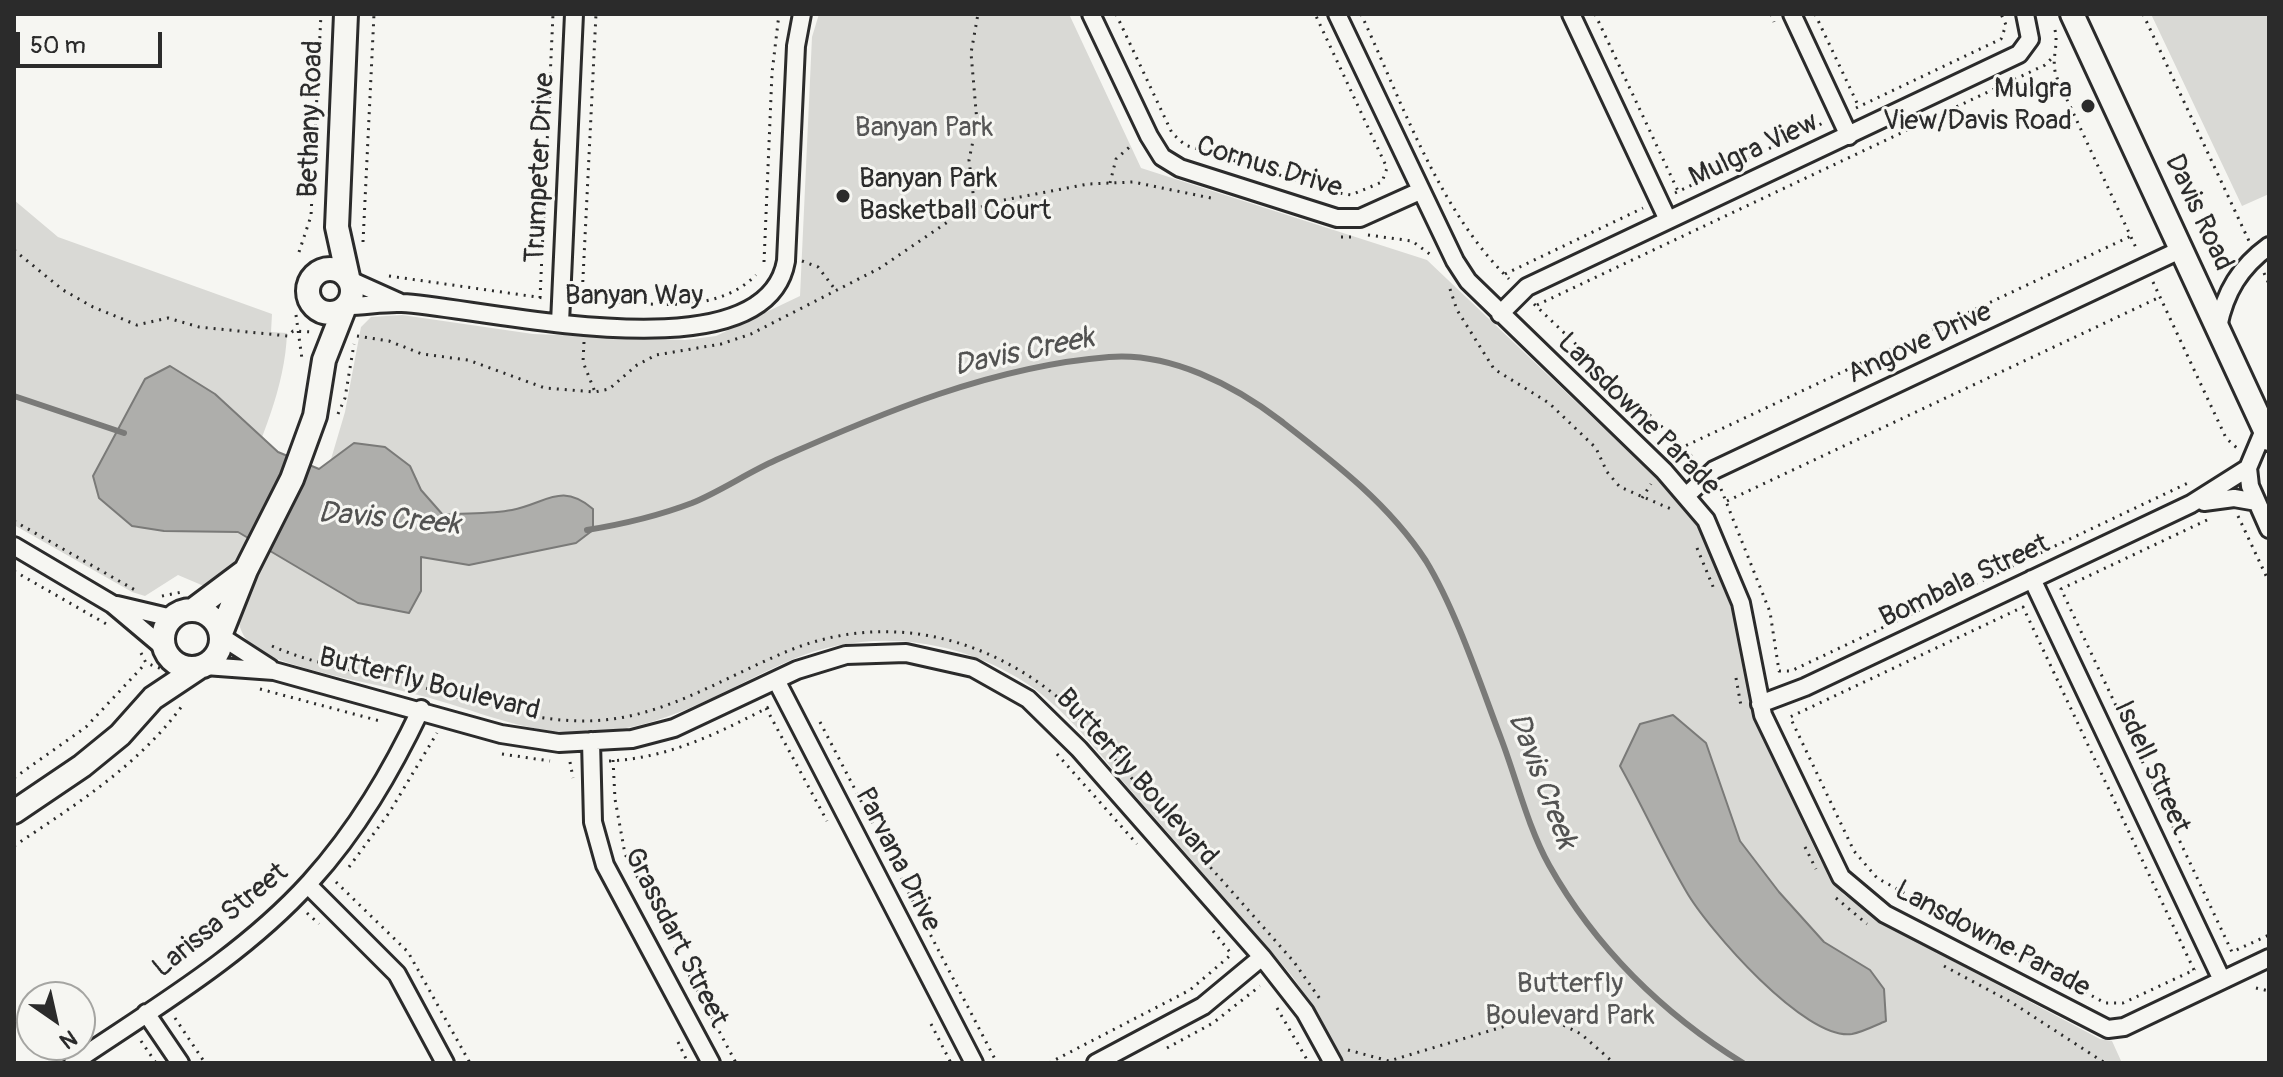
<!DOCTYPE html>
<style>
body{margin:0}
#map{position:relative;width:2283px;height:1077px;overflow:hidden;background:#f6f6f2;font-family:Pangolin,sans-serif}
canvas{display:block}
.frame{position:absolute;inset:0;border:16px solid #2b2b2b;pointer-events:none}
.north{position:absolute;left:16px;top:981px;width:80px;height:80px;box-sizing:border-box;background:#f6f6f2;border:2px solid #a5a5a2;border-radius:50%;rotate:146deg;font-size:22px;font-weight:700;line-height:32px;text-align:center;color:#2b2b2b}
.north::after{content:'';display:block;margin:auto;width:28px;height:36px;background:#2b2b2b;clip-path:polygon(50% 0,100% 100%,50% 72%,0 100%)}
.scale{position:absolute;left:16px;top:32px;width:146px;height:36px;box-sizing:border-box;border:4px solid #2b2b2b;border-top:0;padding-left:10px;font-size:24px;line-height:28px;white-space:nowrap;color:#2b2b2b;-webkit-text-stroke:6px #f6f6f2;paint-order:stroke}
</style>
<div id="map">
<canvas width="2283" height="1077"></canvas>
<div class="frame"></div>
<div class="north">N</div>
<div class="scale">50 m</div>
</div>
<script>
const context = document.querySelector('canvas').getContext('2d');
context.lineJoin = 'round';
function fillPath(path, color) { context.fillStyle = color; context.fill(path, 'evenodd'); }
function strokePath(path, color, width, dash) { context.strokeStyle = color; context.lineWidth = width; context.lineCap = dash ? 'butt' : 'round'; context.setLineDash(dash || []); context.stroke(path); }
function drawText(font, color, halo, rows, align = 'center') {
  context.font = font + ' Pangolin,sans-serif'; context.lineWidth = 6; context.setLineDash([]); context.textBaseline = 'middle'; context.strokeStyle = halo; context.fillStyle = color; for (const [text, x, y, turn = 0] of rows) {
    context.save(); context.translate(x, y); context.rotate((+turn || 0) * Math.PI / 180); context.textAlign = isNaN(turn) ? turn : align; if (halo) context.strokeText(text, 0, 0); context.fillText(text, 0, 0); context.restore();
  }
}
fillPath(new Path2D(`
 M819,14h250l72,154 286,92 243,231 24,28 14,27 28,75 17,96 67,143 23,34 44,32 213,113 12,2 10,22h-778l-26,-50 -26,-37c-52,-62 -106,-122 -159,-183 -35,-40 -68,-87 -115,-115 -68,-41 -153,-50 -227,-18 -62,27 -116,64 -185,71 -76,8 -119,-19 -188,-36 -50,-13 -99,-20 -147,-38 -25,-11 -37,-28 -32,-56l-61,-26 -33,21 -13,-4 -118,-67v-325l44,37 214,77 -1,18 16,1c-2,55 -26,106 -46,157l85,-14 19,-64 16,-85 10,-10 31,-2 131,19 152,6 31,-4 84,-40 12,-259z
 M2151,14h118v180l-27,12z`), '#d9d9d5');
const water = new Path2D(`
 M170,366l45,28 63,58 41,17 35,-26 31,4 25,19 11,24 22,25c23,-2 47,-1 69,-5 35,-7 49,-28 81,-1v21l-17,13 -107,22 -48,-8v34l-12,22 -51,-10 -120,-71 -74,-1 -32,-5 -33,-28 -6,-22 52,-97z
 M1673,715l33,28 34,98 39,51 45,50 46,28 14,19 2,32c-10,4 -23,11 -34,13 -47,7 -145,-106 -166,-143 -24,-41 -43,-84 -66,-125l20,-42z`);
fillPath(water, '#aeaeab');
strokePath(water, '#7a7a78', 2);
strokePath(new Path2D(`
 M14,396l110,37
 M587,530c37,-6 71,-14 105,-27 29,-12 55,-30 84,-43 105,-47 217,-94 333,-103 61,-5 125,28 172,64 53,41 108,83 145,140 30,49 55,125 76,180 15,40 26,86 47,124 46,82 114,149 194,198`), '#7a7a78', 6);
const street = new Path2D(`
 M1091,14l58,122 13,21 18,11 157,50h23l60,-27
 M1337,14l118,247 13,20 196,190 42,49 35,83 22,112 78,162 44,37 223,115 16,-2 145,-69
 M1571,14l97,206
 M1792,14l57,122
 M350,280l49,22
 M347,306c18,0 37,-4 55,-3 79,4 363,77 384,-42l10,-215 6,-32
 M1500,314l27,-27 492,-233 11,-15 -5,-25
 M560,323l14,-309
 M2218,327c7,-35 22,-60 51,-81
 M2248,468l2,18 19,43
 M1687,495l27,-25 468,-221
 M2204,502l30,-4 23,4
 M14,546l98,58 51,43
 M2032,579l190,401
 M117,605l55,13
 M222,637l48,31
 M205,666l69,5 227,63 58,9 73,-4 42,-11 123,-58 49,-15 60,-2 67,15 55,31 51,50 183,208 43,55 28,51
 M776,680l198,383
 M1760,704l45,-17 386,-183 57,-36 16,-38
 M591,741l2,81 12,43 106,198
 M308,885l89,89 48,89
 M146,1013l34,50
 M73,1063c81,-55 170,-107 237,-181 47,-52 81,-110 111,-173
 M1096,1063l107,-57 59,-49`);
const secondary = new Path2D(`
 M346,14l-9,213 11,50
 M2072,14l197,425
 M308 291a22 22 0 1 1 44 0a22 22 0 1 1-44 0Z
 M163 639a29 29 0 1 1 58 0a29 29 0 1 1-58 0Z
 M193,610l52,-39
 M221,633l25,-63 46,-91 23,-63 9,-56 20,-51
 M14,812l68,-46 38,-31 33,-37 45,-30`);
strokePath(street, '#2b2b2b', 22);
strokePath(secondary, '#2b2b2b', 28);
strokePath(new Path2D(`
 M1116,14l56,119 13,12 148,47 18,3 31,-13 5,-14 -72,-154
 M1361,14c41,88 78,197 148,265
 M1595,14l83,177
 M1771,14l3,8
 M1815,14l43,91
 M2143,14l106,227
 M2055,30c4,17 -5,30 2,48l80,172
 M1856,108l145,-69 5,-14 -5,-11
 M1110,183l6,-24 17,-15
 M1675,193l148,-70
 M975,209l-6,-49 8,-38 -6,-69 7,-39
 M1368,235l44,6 19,14
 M1341,237h16
 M363,242l11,-228
 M14,250l49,40 30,17 44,18 31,-7 31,9 89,9 5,-5 20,1
 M299,252l12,-36 10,-202
 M802,261l16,6 16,21
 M764,262l8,-189 7,-59
 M2264,273l5,11
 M1505,274l138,-66
 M389,276l155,22
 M2153,282l73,156 12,11
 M1450,289l7,21 37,59 55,34 47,45 11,24 13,15 51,22
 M540,298l13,-284
 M582,298l14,-284
 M579,300c57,0 132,20 177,-25
 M1534,304l149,143 -8,11
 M1537,305l508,-240 7,-7
 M296,315l6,44
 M357,336l32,5 33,13 46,6 77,28 50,4 14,-3 28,-24 19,-10 65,-11 30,-10 129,-66 72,-49 42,-17 94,-18 45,-2 78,16
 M584,342l-1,20 12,30
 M338,414l7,-16 9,-54
 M1697,462l-14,-15 448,-211
 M1721,489l49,123 9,59h12l397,-188
 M1642,498l9,-14
 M1727,501l433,-204
 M2238,516l31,66
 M2207,520l-146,69 171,363 37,-17
 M14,521l121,69
 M1697,548l17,41
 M14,571l94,54
 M162,596l20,-4
 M272,646c43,19 89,25 134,37 73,18 143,49 219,34 60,-12 112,-46 168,-68 98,-38 199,-11 275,57l226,256 26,37
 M141,653l5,10 16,6
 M1736,678l5,28
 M260,689l120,32
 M766,708l61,113
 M820,722l177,341
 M502,754l48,7
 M1057,754l80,90
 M613,760l2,39 10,55 111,209
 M609,761c61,-3 109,-28 162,-55
 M570,762l3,16
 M14,778l72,-51 60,-64
 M14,846c61,-41 124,-80 168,-140
 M1805,847l11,22
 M349,867l40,-54 48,-80
 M336,882l72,70 62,111
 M1836,898l31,26
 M307,913l12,11
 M1213,931l20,25
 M1944,966l67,36 94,61
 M2194,970l-171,-363 -233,110 64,134 23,27 228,125h18l71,-33 1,-1
 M2256,988l13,3
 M1277,1008l32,55
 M175,1018l30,45
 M931,1024l20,39
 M141,1041l15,22
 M678,1042l10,21
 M1167,1048l46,-25 47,-37
 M1348,1050l41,11 140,-42 28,3 24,12 33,29
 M1049,1063l141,-73 42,-36`), '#2b2b2b', 3, [2, 6]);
strokePath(street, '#f6f6f2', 16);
strokePath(secondary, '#f6f6f2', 22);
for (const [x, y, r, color] of [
 [2088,106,8,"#2b2b2b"],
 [843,196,8,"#2b2b2b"]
]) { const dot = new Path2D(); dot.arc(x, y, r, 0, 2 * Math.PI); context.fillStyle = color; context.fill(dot); strokePath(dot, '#f6f6f2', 3); }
drawText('28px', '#2b2b2b', '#f6f6f2', [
 ["Mulgra",2072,90],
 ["View/Davis Road",2072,122],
 ["Banyan Park",859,180,"left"],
 ["Basketball Court",859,212,"left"]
], 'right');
drawText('28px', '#2b2b2b', '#f6f6f2', [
 ["Bethany Road",312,119,-88],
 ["Mulgra View",1754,151,-25],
 ["Trumpeter Drive",541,168,-87],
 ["Cornus Drive",1269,168,17],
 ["Davis Road",2198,213,65],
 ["Banyan Way",634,297],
 ["Angove Drive",1920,344,-25],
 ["Lansdowne Parade",1638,415,45],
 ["Bombala Street",1965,582,-25],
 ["Butterfly Boulevard",429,685,14],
 ["Isdell Street",2151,768,65],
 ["Butterfly Boulevard",1136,778,48],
 ["Parvana Drive",897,860,63],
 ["Larissa Street",221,921,-39],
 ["Grassdart Street",675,938,63],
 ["Lansdowne Parade",1992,940,28]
]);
drawText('28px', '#565656', '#f6f6f2', [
 ["Banyan Park",924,129],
 ["Butterfly",1570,985],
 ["Boulevard Park",1570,1017]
]);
drawText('italic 30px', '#525251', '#f6f6f2', [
 ["Davis Creek",1024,353,-12],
 ["Davis Creek",389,520,5],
 ["Davis Creek",1541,781,69]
]);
</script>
